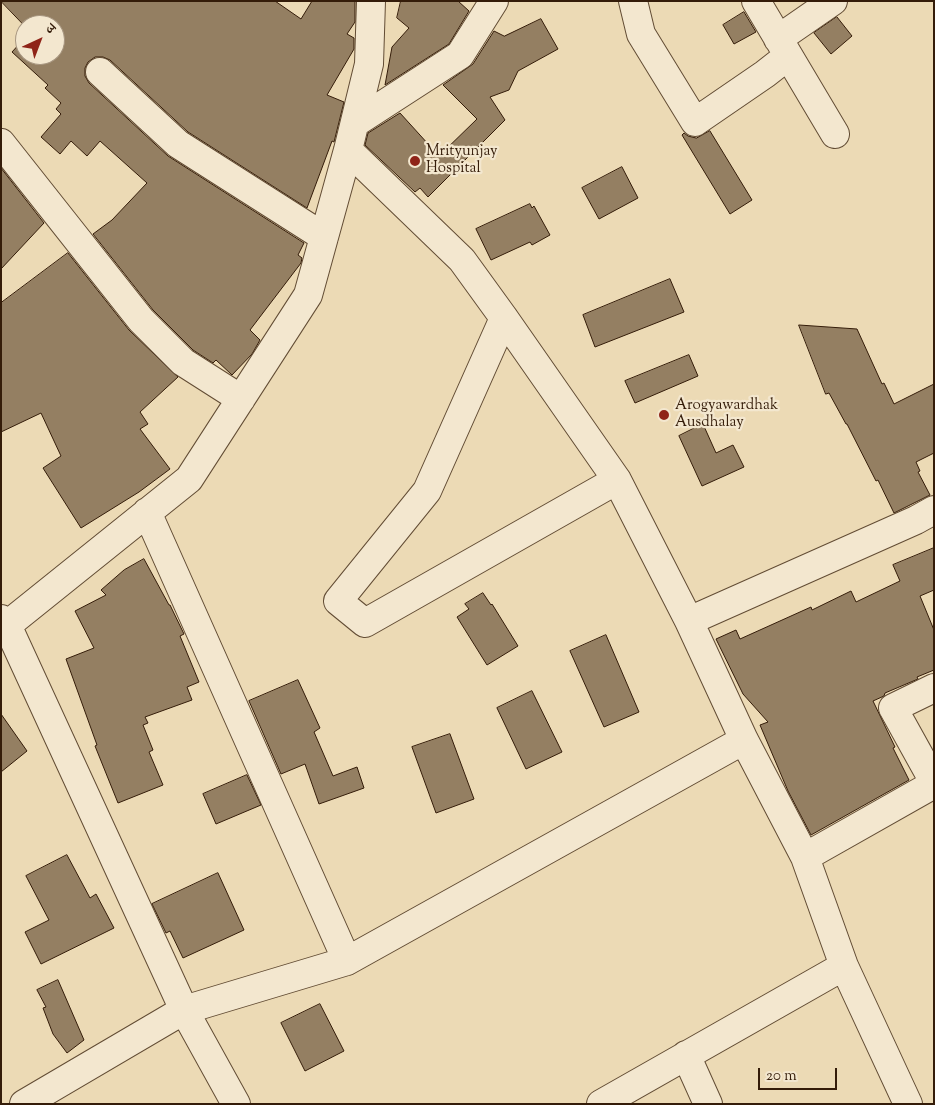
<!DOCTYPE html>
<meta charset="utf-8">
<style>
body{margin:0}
#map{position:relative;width:935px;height:1105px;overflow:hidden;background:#ecdab5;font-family:"Sorts Mill Goudy","Noto Serif Devanagari",serif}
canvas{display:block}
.frame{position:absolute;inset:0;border:2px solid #341c09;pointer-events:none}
.north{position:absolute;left:15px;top:15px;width:50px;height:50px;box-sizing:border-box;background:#f3e7cf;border:1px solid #a79680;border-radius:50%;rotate:43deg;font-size:14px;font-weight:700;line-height:20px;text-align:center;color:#341c09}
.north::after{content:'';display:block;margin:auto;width:18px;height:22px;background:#8f2418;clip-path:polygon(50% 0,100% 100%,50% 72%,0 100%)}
.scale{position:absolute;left:758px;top:1068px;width:79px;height:22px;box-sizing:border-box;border:2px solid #341c09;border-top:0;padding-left:6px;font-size:15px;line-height:18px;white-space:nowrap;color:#341c09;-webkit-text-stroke:4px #f3e7cf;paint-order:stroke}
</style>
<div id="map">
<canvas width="935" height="1105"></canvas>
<div class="frame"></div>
<div class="north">उ</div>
<div class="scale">20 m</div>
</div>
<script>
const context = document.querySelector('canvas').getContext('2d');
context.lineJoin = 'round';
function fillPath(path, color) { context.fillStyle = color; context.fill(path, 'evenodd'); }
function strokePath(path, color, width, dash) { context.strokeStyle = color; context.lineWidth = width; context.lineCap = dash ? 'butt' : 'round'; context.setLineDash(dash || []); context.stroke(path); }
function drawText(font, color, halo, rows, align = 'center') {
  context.font = font + ' "Sorts Mill Goudy",serif'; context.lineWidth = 4.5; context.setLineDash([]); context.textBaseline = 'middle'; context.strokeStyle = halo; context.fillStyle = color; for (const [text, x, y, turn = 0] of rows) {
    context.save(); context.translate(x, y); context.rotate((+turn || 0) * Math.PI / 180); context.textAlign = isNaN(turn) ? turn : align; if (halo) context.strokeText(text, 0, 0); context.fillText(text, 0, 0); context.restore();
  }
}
const building = new Path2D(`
 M1,1h274l26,18 11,-18h43v21l-8,12 7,4v11l-27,46 17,7 -10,40 -2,-1 -25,67 -119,-76 -78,-72 -7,-3h-8l-7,5 -3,6v8l4,7 79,73 136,87 -6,12 4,3 -1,5 -51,67 10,10 -8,14 -20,21 -16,-15 -3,3 -20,-13 -40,-40 -60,-76 19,-14 35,-37 -47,-42 -13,15 -16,-15 -11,13 -19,-17 20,-23 -5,-5 5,-6 -16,-15 3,-3 -36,-33 10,-11 -3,-3 6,-6v23h30v-30l-30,1z
 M401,1h57l11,10 -20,33 -64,41 7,-38 17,-19 -12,-10z
 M744,12l12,20 -22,12 -11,-19z
 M837,17l15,19 -21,18 -17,-21z
 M541,19l17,30 -40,22 -9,19 -19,7 15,23 -77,77 -8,-9 -5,4 -50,-47 3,-12 32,-20 39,43 38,-37 -34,-34 30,-21 21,-33 10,5z
 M710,131l42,69 -22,14 -48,-79 2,-2 4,3 8,2z
 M622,167l16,31 -39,21 -17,-31z
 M1,168l43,55 -43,46z
 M530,204l2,4 2,-2 16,29 -18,10 -2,-3 -39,18 -15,-31z
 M68,253l61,77 49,47 -38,35 8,12 -8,5 30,40 -31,23 -58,36 -38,-60 18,-12 -20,-43 -40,19v-129z
 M670,279l14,33 -89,35 -12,-32z
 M799,325l58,4 25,55 2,-1 10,21 40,-20v69l-18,9 4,9 -2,1 12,23 -36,18 -16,-33 -2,1 -29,-57h-1l-17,-31 -3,1z
 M689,355l9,21 -63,27 -10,-22z
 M703,424l13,29 17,-8 11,22 -42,19 -23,-50z
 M934,548v42l-14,6 14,34v40l-17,7 1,2 -33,14 -1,3 -11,5 22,46 -2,1 16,32 -98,55 -23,-44 -28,-66 8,-3 -25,-28 -27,-55 20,-9 4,9 71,-32 1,3 39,-19 5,11 44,-21 -7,-16z
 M144,559l25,46h1l14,29 -4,2 19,46 -12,5 5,13 -47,17 3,6 -5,2 10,25 -4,2 14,33 -45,18 -23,-57 2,-1 -31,-86 28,-11 -19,-37 31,-16 -5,-5 23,-20z
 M483,593l8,12 1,-1 26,42 -31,19 -30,-48 12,-8 -4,-5z
 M606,635l33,77 -35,15 -34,-76z
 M298,680l22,48 -6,4 19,44 24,-9 7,21 -45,16 -14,-40 -24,10 -32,-73z
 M532,691l30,61 -36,17 -29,-61z
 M1,714l26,37 -26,21z
 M450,734l24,65 -38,14 -24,-66z
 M247,775l14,30 -45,19 -13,-30z
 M67,855l23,43 6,-4 18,34 -73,36 -16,-32 24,-12 -23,-44z
 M218,873l26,57 -61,28 -13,-27 -4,2 -14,-29z
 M58,980l26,60 -17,13 -14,-19 -10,-26 3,-1 -9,-17z
 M320,1004l24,47 -39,20 -24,-48z`);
fillPath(building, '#947f62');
strokePath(building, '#341c09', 1);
const minor = new Path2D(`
 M633,1l8,33 54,88 70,-48 23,-18
 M756,1l79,133
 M778,39l55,-38
 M100,72l78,72 146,93
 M355,123l105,-68 34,-54
 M1,143l140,177 42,42 58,37
 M348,150l114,110 42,58 113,162 72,141 55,119 61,117 39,109 64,138
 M504,318l-77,173 -89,110 27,22 252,-143
 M147,512l200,449
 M1,619l6,6 177,385 52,94
 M689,621l227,-101 18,-10
 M1,630l188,-151 119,-184 40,-145 21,-86 2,-63
 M934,688l-41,20 41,74
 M805,857l129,-73
 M686,1055l22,49
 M24,1104l160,-94 163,-49 397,-221
 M601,1104l243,-138`);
strokePath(minor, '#624c34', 30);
strokePath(minor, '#f3e7cf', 28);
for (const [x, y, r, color] of [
 [415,161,6,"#8f2418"],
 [664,415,6,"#8f2418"]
]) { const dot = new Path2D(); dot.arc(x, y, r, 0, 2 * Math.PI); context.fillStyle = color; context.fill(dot); strokePath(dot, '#f3e7cf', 2); }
drawText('15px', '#341c09', '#f3e7cf', [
 ["Mrityunjay",426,152],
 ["Hospital",426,169],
 ["Arogyawardhak",675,406],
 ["Ausdhalay",675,423]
], 'left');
</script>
